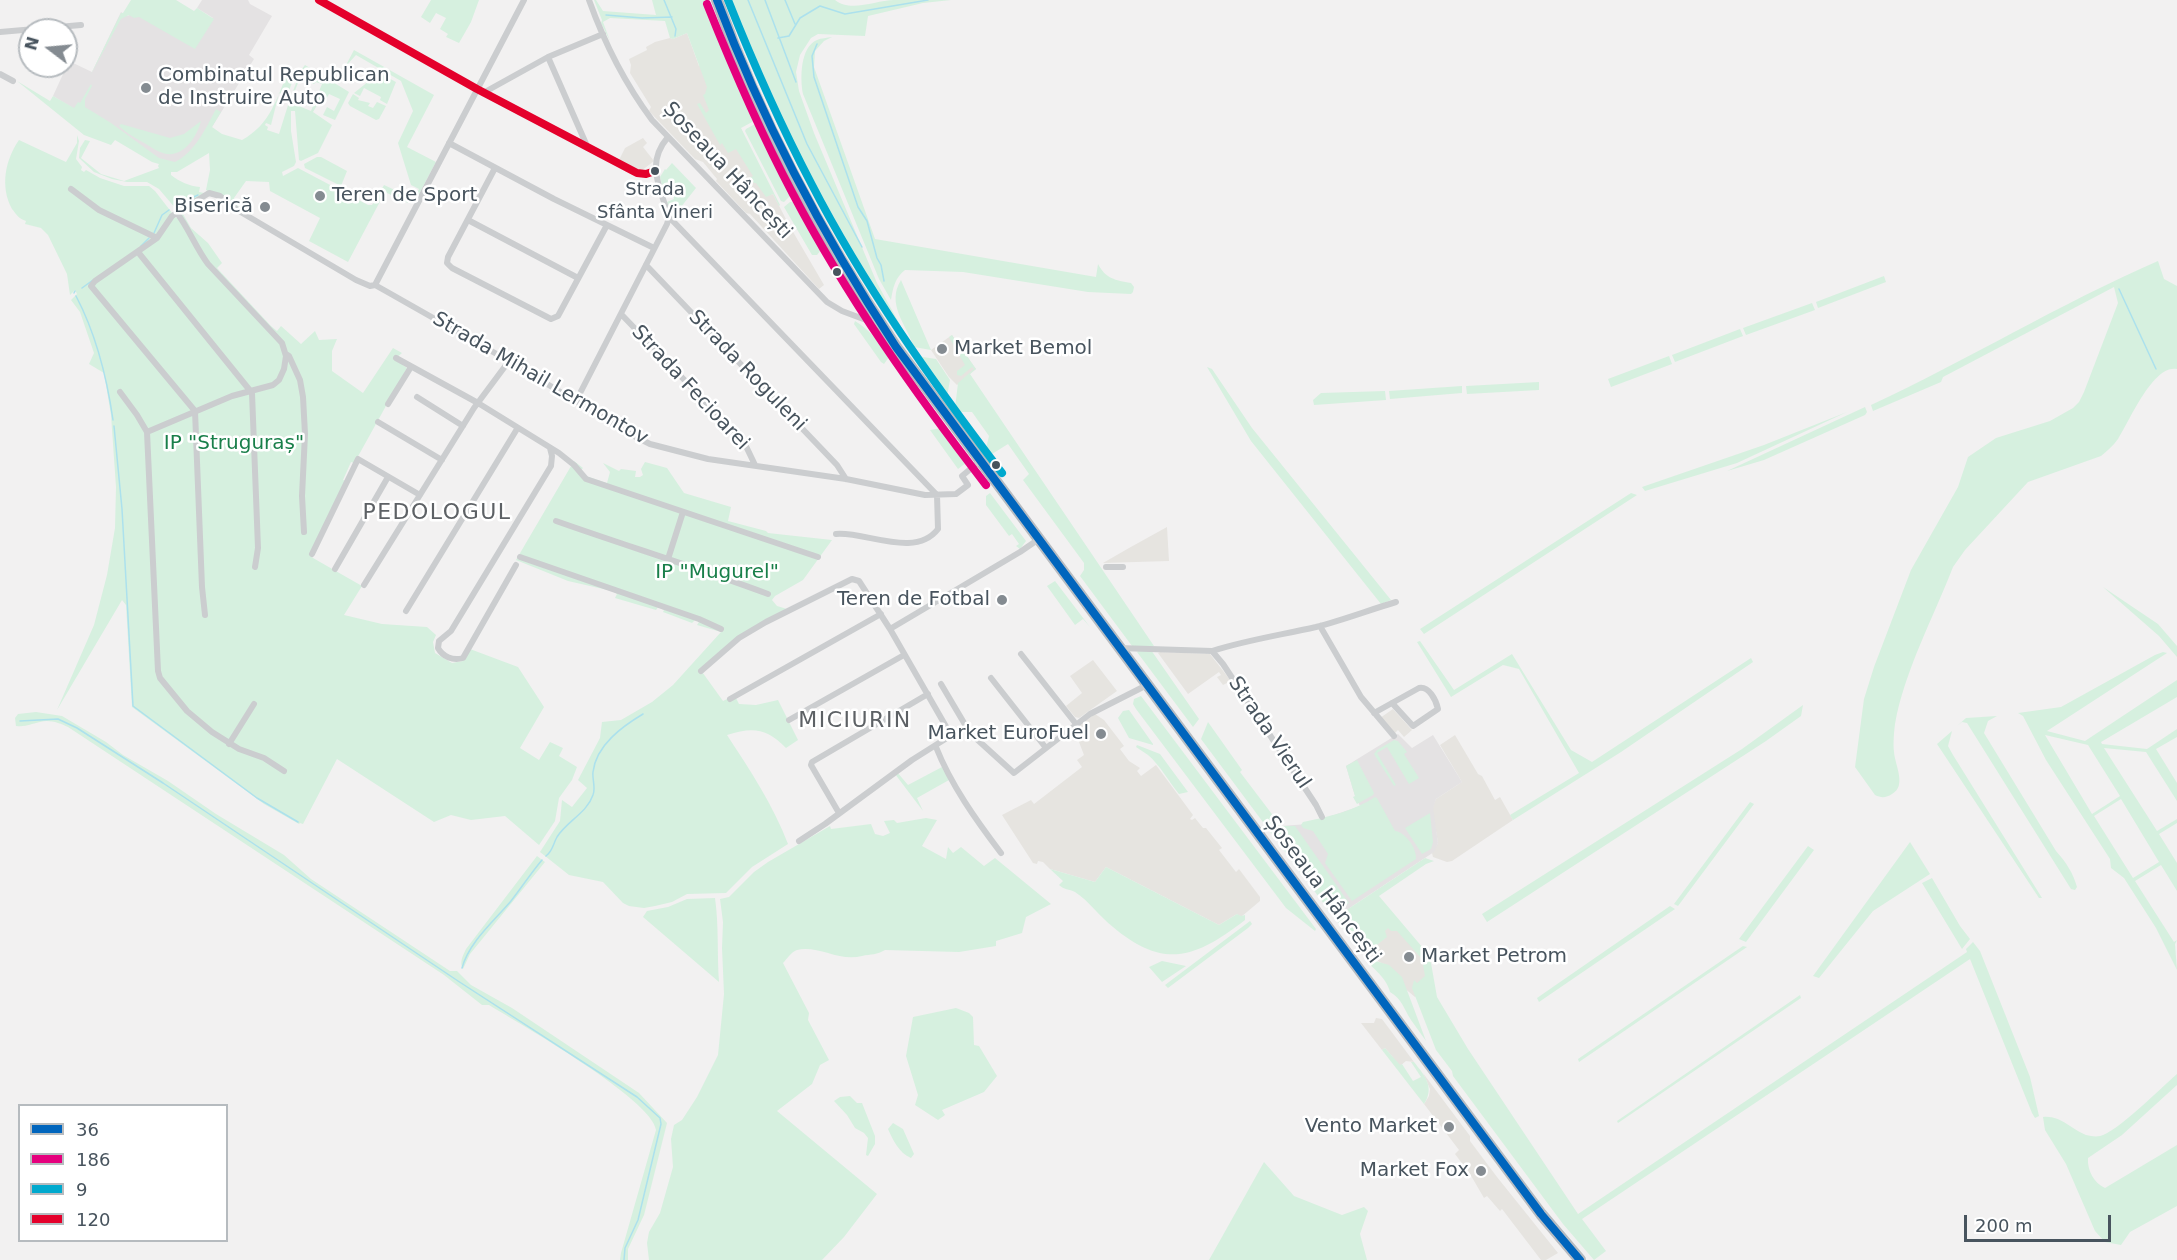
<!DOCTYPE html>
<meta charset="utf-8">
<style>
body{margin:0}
#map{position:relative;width:2177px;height:1260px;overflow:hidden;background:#f2f1f1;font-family:"DejaVu Sans",sans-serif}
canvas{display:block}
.legend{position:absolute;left:18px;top:1104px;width:210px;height:138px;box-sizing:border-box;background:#fff;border:2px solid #b6bbbf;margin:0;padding:8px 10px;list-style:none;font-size:18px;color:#48545e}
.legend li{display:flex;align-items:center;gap:12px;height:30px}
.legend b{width:30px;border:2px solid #b6bbbf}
.north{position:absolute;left:18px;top:18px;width:60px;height:60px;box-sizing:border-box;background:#fff;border:2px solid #b6bbbf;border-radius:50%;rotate:286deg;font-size:16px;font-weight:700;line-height:24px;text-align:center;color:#48545e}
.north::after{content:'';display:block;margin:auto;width:21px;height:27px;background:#848b91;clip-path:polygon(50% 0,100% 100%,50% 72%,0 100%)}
.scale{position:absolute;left:1964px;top:1215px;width:147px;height:27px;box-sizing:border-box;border:3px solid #48545e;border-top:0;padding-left:8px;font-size:18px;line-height:21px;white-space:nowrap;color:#48545e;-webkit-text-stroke:4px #fff;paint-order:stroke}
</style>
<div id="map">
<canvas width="2177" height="1260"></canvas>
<ul class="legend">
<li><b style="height:8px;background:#0065bd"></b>36</li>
<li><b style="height:8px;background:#e5007d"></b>186</li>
<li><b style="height:8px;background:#00a9ce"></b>9</li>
<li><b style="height:8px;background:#e4002b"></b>120</li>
</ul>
<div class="north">N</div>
<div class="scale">200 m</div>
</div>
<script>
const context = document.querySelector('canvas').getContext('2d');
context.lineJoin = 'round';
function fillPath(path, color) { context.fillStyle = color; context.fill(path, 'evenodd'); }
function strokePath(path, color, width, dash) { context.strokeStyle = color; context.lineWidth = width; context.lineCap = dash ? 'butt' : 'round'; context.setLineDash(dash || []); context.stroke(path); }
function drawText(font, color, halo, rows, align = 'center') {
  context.font = font + ' "DejaVu Sans",sans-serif'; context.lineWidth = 5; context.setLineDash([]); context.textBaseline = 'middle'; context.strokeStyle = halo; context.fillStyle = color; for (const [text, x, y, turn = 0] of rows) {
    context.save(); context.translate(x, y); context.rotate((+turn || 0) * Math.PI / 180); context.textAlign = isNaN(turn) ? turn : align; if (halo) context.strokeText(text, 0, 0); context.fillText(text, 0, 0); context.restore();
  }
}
fillPath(new Path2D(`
 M687,33l12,33 11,-9 60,138 3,-1 16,31 35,60 -5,4 -69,-75 -4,-1 -30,-32 1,-2 -14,-17 -8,-3 -46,-48 2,-4 -21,-34 1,-8 -2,-6 18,-9 -1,-3 9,-5 15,-4 3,1z
 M643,138l4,5 -4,4 11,14 -13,10 -22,-11 6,-12z
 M952,335l24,34 -19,16 -8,-8 -18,-27z
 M1167,527l2,34 -66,2 26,-15z
 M1160,652l50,2 21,27 -8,4 -6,-8 4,-2 -2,-3 -31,22 -30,-41z
 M1093,660l24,31 -38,27 -4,-1 -9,-11 16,-13 -12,-17z
 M1393,709l19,21 -8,7 -6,-7 -3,3 -15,-15z
 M1095,714l9,6 20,26 -4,3 9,12 11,7 -3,3 4,5 15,-11 37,50 -3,4 2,1 3,-2 8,10h3l16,20 -3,2 17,22 3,-3 21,28v4l-19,16 -4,-3 -18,11 -113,-58 -11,15 -45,-13 -7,-7 -5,-1 -1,3 -4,-1 -31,-48 29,-15 3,4 48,-37 -5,-7 7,-5 -10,-26z
 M1455,735l23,39 4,2 13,24 5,-3 13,23 -61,41 -5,1 -14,-5 -1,-4 6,-10 -6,-35 4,-9 26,-17 -22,-37z
 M1394,919l34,46 2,18 -15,14 -12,-10 -19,-23 -5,-2 -10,-11 17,-14 -5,-8z
 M1376,1018l6,1 32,43 -8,-1 -6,5 -15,-18 -3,2 -21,-27h13z
 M1423,1073l47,63v5l27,36 61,76 -12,7h-5l-39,-51 -2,2 -13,-15 -3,2 -14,-24 -15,-20 4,-4 -35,-46 5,-8 1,-7z`), '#e6e4e0');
fillPath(new Path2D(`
 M202,0h46l2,4 22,12 -23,39 5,4 -42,68 -34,38 -18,-4 -107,-65 16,-35 23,11 29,-60 6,4 9,-4 77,6 -16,-10z
 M1398,734l14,14 21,-13 29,47 -26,17 -3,9 5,35 -4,9 -92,61 -61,-87 27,-2 52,-18 -5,-10 -9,-30z`), '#e4e2e3');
fillPath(new Path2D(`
 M131,0h45l18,11 3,-3 17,11 -19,30 -56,-32 -5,1 -5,-3 -8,4 -31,57 31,-63h2z
 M431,0h48l-8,22 -12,21 -13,-6 2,-3 -8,-5 6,-11 -10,-5 -6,10 -9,-6z
 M594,0h2l7,11 53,4 -4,-15h54l48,121 -13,7 39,77 -1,1 -6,-12 -7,3 -10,-14h-2l-4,-5 3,-2 -17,-27 -8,4 -6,-10 -2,2 -23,-41 3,-1 6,10 3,-3 -6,-15 2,-1 2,-7 -20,-54 -14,6 -3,-1 -5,-17 -55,-3 -7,4 7,19 -9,-18 1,-3z
 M729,0h106c16,13 41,0 59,0 19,0 38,0 57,0l-28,3 -55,13 -3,20 -47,-2 -7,4 -11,17 -4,17 3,19 15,42 63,150 31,56v4c-15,-13 -29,-43 -40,-61 -57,-89 -101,-184 -139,-282z
 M832,37l-8,4 -9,10 -1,16 61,172 221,38 2,-13c8,15 17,16 33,19l3,4 -1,5 -2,2 -43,-2 -125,-20 -58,-2c-10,8 -12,17 -14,30l-12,-21 -76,-185c-3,-15 -3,-47 14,-54 4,-2 10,-2 15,-3z
 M354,50l80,45 -27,52 29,15 -18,34 -2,-1 3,-6 -8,-4 -13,-42 15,-32 -12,-30 -45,-26 -11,12z
 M305,65l44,27 -14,28 -12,-5 4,-8 7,4 6,-12 -11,-5 -6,10 -4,-2 -6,10 19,13 -14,28 -17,8 -2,-1 -4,-49h-4v20l5,31 -2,4 -12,6 1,4 15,-8 70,37h4l12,-20 26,12 -2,6 -23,-11 -37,70 -39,-21 11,-23 -50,-27 -1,-9 -23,-1 -12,17 6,12 -34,-20 4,-20 -1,-17 -32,19h-6v3c9,7 18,11 29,12l-1,5 5,1 -25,16h-3l-17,-20 -12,-7h-20l-15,-3 -18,-7 -15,-14 1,-10 5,-8 5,1 -9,17 20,16 23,7 35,-13 -1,-2 1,-2 -7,-2 -37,-22 -4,5 -27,-10 -67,-54 33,20 3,-5 21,12 4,-6 2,1 11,-19 1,2 -7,13v8l26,16 48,35 16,4c20,-10 31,-34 41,-53l5,3 -9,15 10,7 20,6c29,-16 34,-41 47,-70l5,7 -7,19 -8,-3 -8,32 -5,-2 -1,2 3,2 -1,3 12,4 10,-32 22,9 11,-27 -6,-2 -2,2 -4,-2 2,-5 -10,-4 -10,25 10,4 2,-6 5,2 -3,7 -16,-6 11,-29z
 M379,73l17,9 -9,22 -7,-4 1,-3 -17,-9 -4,8 -6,-3z
 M353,94l6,4 -1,2 12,3 -2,3 5,2 4,-6 9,4 -7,13 -3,1 -26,-14 -2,-3z
 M201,121c-4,15 -16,35 -34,33 -7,-1 -15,-6 -21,-10 -9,-5 -20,-11 -27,-18l2,-2 49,14 14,-4z
 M755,124l36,71 -7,7 -3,-1 -36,-70 1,-2z
 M77,135l2,6 -3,18 6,8 -1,3 3,2 2,-2 14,8 24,8h25l6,5 21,27 7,-4 8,14 17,15 14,20 -5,5 54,58 6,5 4,-5 20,18 14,-13 4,9 18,-1 -5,12v20l31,22 30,-45 9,5 -7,6 12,9 -51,92 -2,3 -3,-1 -8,18 3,1 -36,74 3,3 49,28 -18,29 38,9 45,3 9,8 -3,7 2,11 17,10 11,-2 7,-12 48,18 26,40 -24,41 19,12 11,-18 13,6 -4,8 18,11 -5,13 -13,18 -4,23 -16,24 -34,-29 -34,4 -20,-5 -17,7 -97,-63 -34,65 -3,-1 -1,1 -35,-20 -132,-97 -6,-102 -4,-5 -65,110 37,-85 13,-50 8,-47 1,-41 -5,-72 -7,-42 -15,-9 5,-11 -14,-41 -9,-12 6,-6 -2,-4 -5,5 -3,-21 -19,-39 -7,-7 -16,-4 1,-3c-7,-2 -10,-7 -14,-12 -12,-22 -7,-49 7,-69l47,22 11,-19z
 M317,157h4l26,14 -6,15 -36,-18 -1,-4z
 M672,163l24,25 -23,29 -6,-15 7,-3 -2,-7 -8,2 -4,-17 5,-8 1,1z
 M790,202h4l27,48 -4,5h-5l-28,-48z
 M2158,261l6,18 13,7v83c-24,-5 -48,53 -59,70 -5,7 -11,12 -17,17l-73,26 -63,68 -12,17c-19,49 -49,105 -58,157 -1,8 -2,19 -1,28 1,13 13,34 -2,42 -6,4 -11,4 -17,1l-20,-28 9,-68 10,-32 37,-97 47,-83 10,-30 28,-19 54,-17 23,-13 6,-6 5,-10 34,-89 -4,-16 -171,90 -2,5 -68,29 -2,-6c97,-45 188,-101 287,-144z
 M1884,276l2,6 -68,26 -2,-6z
 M901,280l30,70 -17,-3c-8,-23 -28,-43 -13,-67z
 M1812,303l3,7 -69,25 -3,-7z
 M855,321c15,9 24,21 34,36l-5,7 -3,-2 -27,-38z
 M1740,329l3,7 -68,26 -3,-7z
 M952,335l24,34 -6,5 184,272h-22l-52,-70 4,-6v-7l-61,-83 6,-6 -21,-30 -16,10 -6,-6 3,-12 -17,-24h-14l-3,-4 3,-25 16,-14 -2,-2 -11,9 -4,-1v-4l8,-6 -16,-28z
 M916,356l20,3 14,21 -3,17z
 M1669,356l3,8 -61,23 -3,-8z
 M1207,367l5,2 40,59 139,172 -10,4 -130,-163z
 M1539,382v8l-72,4 -1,-8z
 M1462,386v7l-72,6 -1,-8z
 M1385,391l1,9 -72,5 -1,-5 8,-7z
 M1865,407l2,5 -2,3 -101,45 -37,11z
 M1847,412l-110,51 -92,28 -3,-4 122,-42z
 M942,428l25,34 -9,7 -28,-39z
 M574,461l9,7 -2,2 5,6 21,7 3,-11 -7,-9 16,8 2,-2 15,2 -1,6h5l3,-2 -2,-6 4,-7 22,6 17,25 47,14 -3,14 38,10 2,2 64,7 -29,40 -28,16 -3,4 5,6 10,3 -22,12 -65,48 23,32 6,-3h7l3,6 17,1 22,-5 20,40 -12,8c-20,-20 -33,-21 -59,-13 23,35 46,70 61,109l-36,23 -26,26 -39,1 -15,8 -17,4 -11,2 -15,-2 -6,-3 -20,-21 -34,-7 -29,-23 20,-31 2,-21 10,7 15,-19 -9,-8 22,-42 2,-16 19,-2 31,-18 21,-17 48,-53 -24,-7 2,-3 -4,-2 -3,3 -29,-11 1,-2 -6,-3 -2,3 -41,-12 2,-4 -5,-3 -44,-10 -52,-21z
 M990,493l36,48 -6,8 -4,-3 3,-2 -7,-10 -3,2 -23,-31v-9z
 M1631,493l6,2 -213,139 -4,-5z
 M1055,581l35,46 -7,-8 -8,6 -28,-39z
 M2103,587l55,37 19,22v11l-18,-21z
 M1420,641l34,49 58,-36 59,96 21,12 159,-104 2,4 -132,90 -108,68 -3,-5 69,-42 -60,-104 -16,-4 -52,32 -34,-55z
 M1140,650h11l48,69 -6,8 -56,-75z
 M2163,652l4,1 -120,78 38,10 92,-61v17l-76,45 1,2 45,5 30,-20v8l-21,12 21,34v18l-31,-49 -42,-4 53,83 20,-12v4l-18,11 18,29v28l-16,-26 -26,16 39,61 3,-2 -2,4 2,26 -21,-42 -32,-50 -13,-10 -1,-9 -64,-99 -23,-44 -5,-3 43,-6 94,-52zM2045,735l43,10 32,51 -28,18zM2121,799l38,63 -26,16 -39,-62z
 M1141,696l175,233 -1,2 -29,-23 -150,-199 -3,-5 1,-5z
 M1803,705l-2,11 -35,25 -279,181 -5,-8 260,-165z
 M1129,710l24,34v1l-24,-7 -11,-20 5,-7z
 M36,712l26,4 44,26 17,13 45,26 48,33 68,41 27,24 139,92h7l14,14 41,23 127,85 28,30 -23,92 -16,34v11h-8l1,-7 35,-123c-3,-30 -136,-106 -167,-125h-7l-38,-30 -376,-248c-8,-4 -19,-8 -28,-5 -10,2 -13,5 -24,4l-1,-8 3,-4z
 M1997,716l-9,5 -4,12 72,118c10,11 17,22 21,36l-2,3 -4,-1 -104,-166 -5,-1 -5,4 9,-8z
 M1208,722l34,48 -2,2 41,54h14l54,77 -12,8 -7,1 -3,-4 -126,-169z
 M1952,731l-4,15 5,9 89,143h-3l-102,-154z
 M1394,740l4,1 9,11 -3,2 15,24 -10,6 -22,-37 -10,6 19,32 -2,1 -20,-32 3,-4z
 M1137,745l23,9 28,38 -9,2c-10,-12 -19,-29 -31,-39 -4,-3 -8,-5 -12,-8z
 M1357,760l17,33 -1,2 -16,9 -4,-7 2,-1 -9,-30z
 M942,767l7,13 -32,18 6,13 -28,-37 2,-2 11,13z
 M1375,797l2,1 18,33c10,1 22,17 21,28l-64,42 -27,-38 3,-9 -15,-23 -10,-3 -2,-3 2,-3c25,-5 51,-11 72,-25z
 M1750,802l4,2 -76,102 -4,-2z
 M1430,813l3,29 -2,7 -9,5 -17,-26z
 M926,818l11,2 -15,26 24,13 2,-12 5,6 8,-6 23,19 11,-8 56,46 -25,13 -4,16 -26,8v5l-37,6 -74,-2c-8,5 -14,4 -23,6 -23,6 -44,-11 -65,-6 -6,2 -10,9 -14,13l26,50 -1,7 21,40 -9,5 -8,19 -35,27 100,83 -33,43 -22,23h-173l-2,-17 2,-11 11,-19 13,-46 -2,-28 3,-14 8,-5 15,-23 21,-42 6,-61 -2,-46 1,-26 -3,-23 9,-2 25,-25 14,-10 62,-36 1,3 40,-5 4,10 8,2 7,-3 -6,-12 10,-1 3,3z
 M1910,842l20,32 -57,37 -54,67 -6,-2z
 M1808,846l6,4 -68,92 -7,-3z
 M537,856l8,6 -75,92 -7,15c-4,-7 0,-13 3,-20z
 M1425,858l9,3 -8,3 -47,32 44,52 8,15 6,34 31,52 110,165 389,-262 -1,-3 7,-7 7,9 50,126 9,39 -4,2 -3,-5 -62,-154 -388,260 24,32 -12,9 -31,-36 -110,-148 -1,-5 -16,-21 -24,-62 2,-8 3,3 8,-7 -3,-17 -25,-28h-6l-3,-3 -3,3 2,6 -18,14 -7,1 -25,-31 2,-6z
 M1106,867l113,58 18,-11 4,2 4,-1v5c-49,38 -81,50 -132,7 -13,-10 -24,-26 -38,-35 -6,-3 -11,-2 -16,-7l4,-4 -13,-12 45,13z
 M1932,878l28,48 10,13 -8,10 -40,-66z
 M715,898c4,28 2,56 4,84l-76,-65 4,-6 21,-4 19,-8z
 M1670,906l5,3 -136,93 -2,-4z
 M1250,921l2,3 -4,4 -80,60 -3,-3z
 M1743,946l4,1 -168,115 -1,-3z
 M1365,958l24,7 13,12 24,64c-5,-7 -10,-14 -15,-21 -7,-11 -9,-21 -21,-28 -4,-16 -17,-22 -25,-34z
 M1162,961l24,5 -24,16 -13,-15z
 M1800,995l1,3 -183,125 -1,-2z
 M956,1008l13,5 4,4 1,28 5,1 18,30 -13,16 -42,18 3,5 -7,5 -23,-15 3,-10 -12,-39 7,-39z
 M1385,1048l15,17 2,-1 11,17 8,-4 -10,-15h3c11,14 21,25 10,42l-42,-54z
 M2177,1074v11l-55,50 -34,23c-1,12 6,25 17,30l72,-43v61l-47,26 -9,13 -16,-3 -10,-11 -29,-67 -21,-34 -2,-13c17,-2 28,12 43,18 5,1 9,2 14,1 16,-3 62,-49 77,-62z
 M850,1096l7,7h5l13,33v8l-7,12 -2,-1 2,-17 -4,-5 -9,-5 -8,-13 -13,-14 6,-4z
 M893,1123l10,6 11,25 -3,4c-12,-5 -18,-18 -23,-29z
 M1264,1162l30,34 48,19 22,-8 4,4 -8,23 7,26h-158z`), '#d6f0df');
strokePath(new Path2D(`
 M664,0l12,29 -1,7
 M748,0l59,144 55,103
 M765,0l31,82
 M785,0l10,24
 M606,15l36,3 30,-1
 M778,38l11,-2 11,-18 20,-12 25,8 83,-14
 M817,44l-5,12 2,21 44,130 9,14 10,37 4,7 3,16
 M176,205l22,-10
 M154,233l8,-18 7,-5
 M141,246l8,-8
 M82,288l11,-8
 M2119,289l37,80
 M74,293l1,-2
 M76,296c20,38 31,82 37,124
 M114,426l8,83 11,197 124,92 41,24
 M20,721l38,-2 19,9 86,55 295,198 179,116 23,21 1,6 -23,96 -13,28 -1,12
 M546,856c7,-5 7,-12 11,-19 10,-16 30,-24 36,-42 3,-7 -1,-16 0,-23 3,-27 30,-46 50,-58
 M462,968c7,-26 32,-47 49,-67 11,-14 20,-28 31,-41`), '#ace1ed', 1.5);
const highway = new Path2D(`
 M717,0c44,124 106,238 179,347l645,867 39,46`);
strokePath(highway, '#b7bbc0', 12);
strokePath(new Path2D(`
 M319,0l158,89 160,84 9,1 9,-3
 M589,0c15,42 37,85 63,120l175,182 15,9 40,15
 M0,32l81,-7
 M548,57l39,89
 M0,74l13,7
 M483,93l65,-36 55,-23
 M449,143l105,56 100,49
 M495,168l-47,89 -1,6 5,5 99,51 7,-3 49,-91
 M71,189l28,21 58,28
 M177,213c12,16 19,35 31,51l74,79 4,13 -2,13 -5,11 -6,5 -41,11 -85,36 11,239 2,7 27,33 25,21 27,17 25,9 20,13
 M669,217l268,278 1,34c-23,30 -73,2 -102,5
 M468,220l110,58
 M138,252l114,141 6,155 -3,19
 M646,265l191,200 9,14
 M375,285l149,-285
 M621,314l123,128 11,23
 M286,354l3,2 11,24 3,17 2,37 -3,62 2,36
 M396,358l82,45 81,50 15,12 12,14 232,78
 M120,392l17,23 10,17
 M417,397l46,29
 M576,401l91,-177 2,-7c-9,-30 -24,-53 -1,-80
 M388,404l23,-37
 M378,422l64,38
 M556,521c71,25 142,47 212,73
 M312,554l46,-95 62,36
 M520,557l179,62 22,10
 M668,559l15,-47
 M516,565l-53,93c-10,3 -20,-1 -25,-10l1,-7 12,-10 100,-165 1,-10 -2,-8
 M1106,567h17
 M335,569l53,-92
 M364,585l110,-177 35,-47
 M406,611l111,-182
 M205,615l-3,-28 -7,-176 -104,-125 4,-5 62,-43 15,-22 37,-23 11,3 19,15 117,69 14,6 5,-1 16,9 118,67 121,73 20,10 58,15 138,20 79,16 31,-1 12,-9 -6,-9 18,-15
 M1320,626l41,71 33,39
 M890,629l130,-77 19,-13
 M1119,648l93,3 11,13 93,141 6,12
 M1212,651c35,-11 69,-16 104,-24 27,-7 53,-17 80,-25
 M1021,654l55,70
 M701,671l38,-33 27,-16 86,-43 7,2 31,48 58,101 2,6 -38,24 -87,64 -26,17
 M991,678l55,70
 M941,684l29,49 44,40 76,-59 57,-29
 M730,699l151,-85
 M1374,713l45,-25c10,-2 17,12 19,21l-25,17 -21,-23
 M789,720l115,-65
 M229,744l25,-40
 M936,747c15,38 40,73 65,106
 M839,813l-28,-48 1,-3 116,-68`), '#cbcdcf', 6);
strokePath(highway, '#bcc1c6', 9);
strokePath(new Path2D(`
 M717,0c46,123 107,237 179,347l645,867 39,46`), '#0065bd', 8);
strokePath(new Path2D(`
 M707,4c26,65 53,128 86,190 54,103 122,199 193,291`), '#e5007d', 8);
strokePath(new Path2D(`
 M728,0c25,63 52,124 83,183 53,103 121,198 191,290`), '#00a9ce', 8);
strokePath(new Path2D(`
 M319,0l158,89 160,84 9,1 9,-3`), '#e4002b', 8);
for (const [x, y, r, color] of [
 [146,88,6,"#848b91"],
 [655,171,5,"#48545e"],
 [320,196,6,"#848b91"],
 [265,207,6,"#848b91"],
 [837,272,5,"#48545e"],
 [942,349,6,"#848b91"],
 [996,465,5,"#48545e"],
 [1002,600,6,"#848b91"],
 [1101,734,6,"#848b91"],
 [1409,957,6,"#848b91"],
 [1449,1127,6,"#848b91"],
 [1481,1171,6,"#848b91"]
]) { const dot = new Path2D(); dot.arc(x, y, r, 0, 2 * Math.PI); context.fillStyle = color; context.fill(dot); strokePath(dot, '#fff', 2); }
drawText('18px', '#48545e', '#fff', [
 ["Strada",655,190],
 ["Sfânta Vineri",655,213]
]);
drawText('20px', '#48545e', '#fff', [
 ["Combinatul Republican",158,76,"left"],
 ["de Instruire Auto",158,99,"left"],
 ["Teren de Sport",332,196,"left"],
 ["Biserică",253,207],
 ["Market Bemol",954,349,"left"],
 ["Teren de Fotbal",990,600],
 ["Market EuroFuel",1089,734],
 ["Market Petrom",1421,957,"left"],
 ["Vento Market",1437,1127],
 ["Market Fox",1469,1171]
], 'right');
drawText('20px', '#48545e', '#fff', [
 ["Șoseaua Hâncești",727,171,47],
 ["Strada Roguleni",747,371,46],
 ["Strada Mihail Lermontov",540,379,30],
 ["Strada Fecioarei",690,388,47],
 ["Strada Vierul",1269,733,56],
 ["Șoseaua Hâncești",1322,890,53]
]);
drawText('20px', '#197f4a', '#fff', [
 ["IP \"Struguraș\"",234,444],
 ["IP \"Mugurel\"",717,573]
]);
context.letterSpacing = '1.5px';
drawText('22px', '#5d6165', '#fff', [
 ["PEDOLOGUL",437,513],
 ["MICIURIN",855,721]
]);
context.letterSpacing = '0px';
</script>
